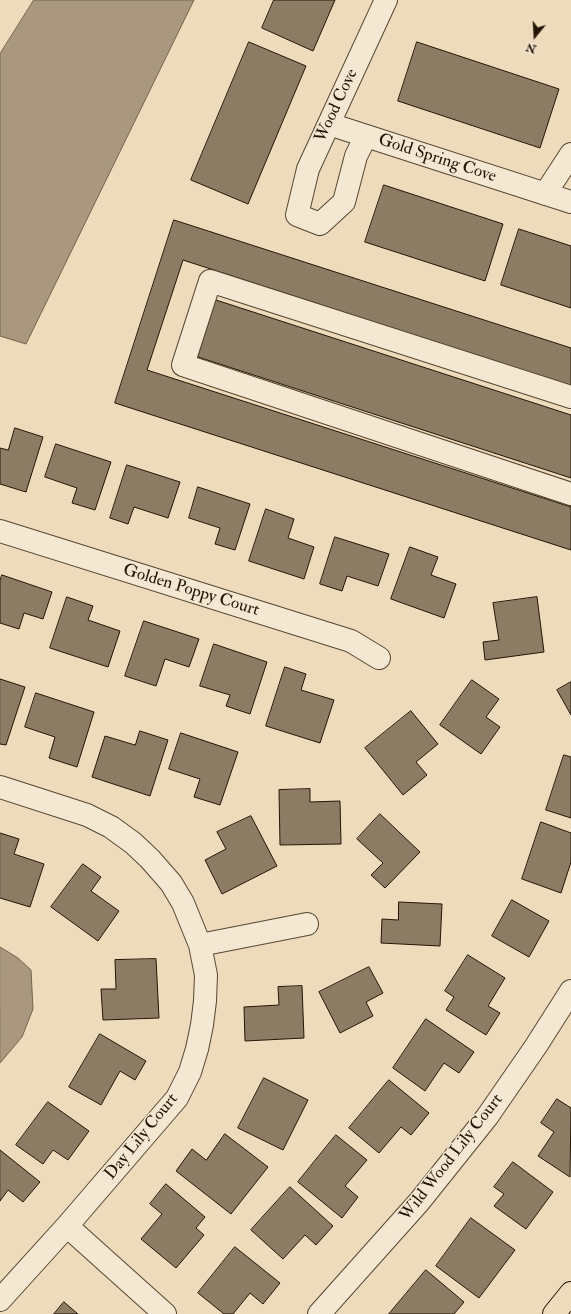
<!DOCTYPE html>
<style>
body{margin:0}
#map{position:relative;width:571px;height:1314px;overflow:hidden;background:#eedbbb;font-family:"IM FELL Double Pica",serif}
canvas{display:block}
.north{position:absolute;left:515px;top:16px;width:40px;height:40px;-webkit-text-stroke:3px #f4e8d3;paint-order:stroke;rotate:198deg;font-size:11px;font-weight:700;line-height:16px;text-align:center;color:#241505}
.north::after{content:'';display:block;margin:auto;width:14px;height:18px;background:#241505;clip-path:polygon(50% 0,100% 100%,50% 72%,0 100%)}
</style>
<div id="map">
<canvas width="571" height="1314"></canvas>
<div class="north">N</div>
</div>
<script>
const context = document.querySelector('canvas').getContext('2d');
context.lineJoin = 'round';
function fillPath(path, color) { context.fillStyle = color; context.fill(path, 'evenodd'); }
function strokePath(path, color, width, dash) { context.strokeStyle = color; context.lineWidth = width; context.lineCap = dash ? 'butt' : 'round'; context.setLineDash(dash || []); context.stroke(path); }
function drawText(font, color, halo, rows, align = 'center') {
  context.font = font + ' "IM FELL Double Pica",serif'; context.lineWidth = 3; context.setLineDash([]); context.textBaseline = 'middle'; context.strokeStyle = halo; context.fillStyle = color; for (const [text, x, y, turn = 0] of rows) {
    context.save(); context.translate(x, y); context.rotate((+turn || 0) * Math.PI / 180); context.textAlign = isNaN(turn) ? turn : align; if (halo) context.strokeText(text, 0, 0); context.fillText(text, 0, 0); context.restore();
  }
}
const water = new Path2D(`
 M34,0h160l-168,344 -26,-8v-282z
 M0,947l18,11 13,12 2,39 -11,28 -22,26z`);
fillPath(water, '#a9987d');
strokePath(water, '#74644d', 1);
const building = new Path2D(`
 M274,0h61l-22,51 -51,-23z
 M249,42l57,24 -58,138 -57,-24z
 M417,42l142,47 -19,59 -142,-47z
 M384,185l119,39 -18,57 -120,-39z
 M174,220l397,128v38l-388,-126 -36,110 424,137v43l-456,-147z
 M519,229l52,17v62l-70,-23z
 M216,300l355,115v63l-373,-121z
 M15,428l28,9 -17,55 -26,-8v-36l8,2z
 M56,444l55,18 -16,48 -23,-7 5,-15 -32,-11z
 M127,465l53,17 -12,36 -34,-11 -6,17 -18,-6z
 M198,487l52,17 -15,46 -20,-6 5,-16 -31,-10z
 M266,509l28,10 -6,19 26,9 -10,32 -55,-18z
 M335,537l54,17 -11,32 -31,-10 -5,15 -22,-7z
 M410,547l28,10 -7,18 25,9 -12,34 -53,-19z
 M2,575l50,17 -9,27 -19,-6 -5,16 -19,-6v-42z
 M67,597l26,9 -5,14 32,11 -12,36 -58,-19z
 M537,597l7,55 -59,8 -2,-18 16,-2 -6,-37z
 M144,621l55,18 -10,28 -24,-8 -9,27 -31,-10z
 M214,644l53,18 -17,52 -24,-8 4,-11 -30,-9z
 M285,667l21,7 -5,16 33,10 -14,43 -54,-17z
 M0,679l25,8 -19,58 -6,-1z
 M472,680l27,19 -13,18 14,10 -19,27 -41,-29z
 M571,682v33l-14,-25z
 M36,693l58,19 -17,55 -28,-9 6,-21 -30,-10z
 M411,711l27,33 -22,18 11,13 -24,20 -38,-47z
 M140,731l28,9 -18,56 -58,-19 13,-41 30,9z
 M181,733l57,19 -18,53 -26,-8 6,-18 -31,-10z
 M564,755l7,2v61l-25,-8z
 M310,789v13l30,-1 1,43 -61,1 -1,-55z
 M380,814l40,38 -35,36 -14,-13 12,-12 -26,-24z
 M251,816l26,50 -55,28 -17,-34 21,-11 -9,-17z
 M541,822l30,11v29l-10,31 -39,-14z
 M0,833l19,6 -5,15 30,10 -14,43 -30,-9z
 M83,864l18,13 -10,14 28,20 -21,30 -47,-34z
 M512,900l37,21 -20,36 -37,-21z
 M399,902l43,2 -2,42 -59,-3 1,-24 16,1z
 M468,955l37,23 -17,28 12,7 -14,22 -40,-25 8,-13 -9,-6z
 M156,959l3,59 -56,2 -2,-31h15l-1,-29z
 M369,967l14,26 -17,9 7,14 -33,17 -21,-41z
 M302,986l2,52 -59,3 -1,-34 35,-2 -1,-18z
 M426,1019l48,33 -15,21 -15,-10 -19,28 -32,-23z
 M100,1034l46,27 -11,19 -15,-9 -19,34 -32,-18z
 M264,1078l44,22 -25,50 -45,-22z
 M389,1080l40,33 -18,22 -10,-8 -22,26 -30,-25z
 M557,1099l14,9 -1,69 -32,-21 16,-24 -13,-9z
 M48,1102l41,29 -21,29 -15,-10 -10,14 -27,-19z
 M225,1134l43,33 -37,47 -55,-43 16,-22 14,11z
 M336,1135l31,25 -22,26 13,11 -16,21 -44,-36z
 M0,1150l40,32 -17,20 -15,-12 -8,11z
 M513,1162l40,30 -27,37 -32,-23 10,-12 -10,-7z
 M166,1184l39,33 -9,11 8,7 -28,33 -35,-29 21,-25 -12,-10z
 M290,1187l43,39 -17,19 -11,-10 -22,24 -32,-29z
 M471,1218l44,32 -36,48 -43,-32z
 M235,1247l45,36 -17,21 -13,-11 -17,21h-9l-26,-21z
 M426,1270l38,32 -10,12h-65z
 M64,1302l14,12h-24z`);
fillPath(building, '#8d7c64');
strokePath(building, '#241505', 1);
const minor = new Path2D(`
 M329,124l242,78
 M366,136l-10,20 -12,46 -24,22 -23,-9 11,-46 78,-169
 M545,194l26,-40
 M571,397l-361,-116 -27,84 388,129
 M0,531l351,110 28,17
 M0,787l87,28 24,12 22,16 17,16 21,24 12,20 17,42 6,30 -1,26 -3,24 -5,24 -7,23 -13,26 -110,128 -67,74
 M200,945l107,-21
 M67,1226l98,88
 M319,1314l100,-112 68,-85 49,-71 35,-55`);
const major = new Path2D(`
 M554,1314l17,-21`);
strokePath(minor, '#564632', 24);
strokePath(major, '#241505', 24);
strokePath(minor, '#f4e8d3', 22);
strokePath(major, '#eedbbb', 22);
drawText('17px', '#241505', '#f4e8d3', [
 ["Wood Cove",337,106,-65],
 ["Gold Spring Cove",437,159,18],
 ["Golden Poppy Court",191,591,17],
 ["Day Lily Court",142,1137,-51],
 ["Wild Wood Lily Court",452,1158,-52]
]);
</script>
